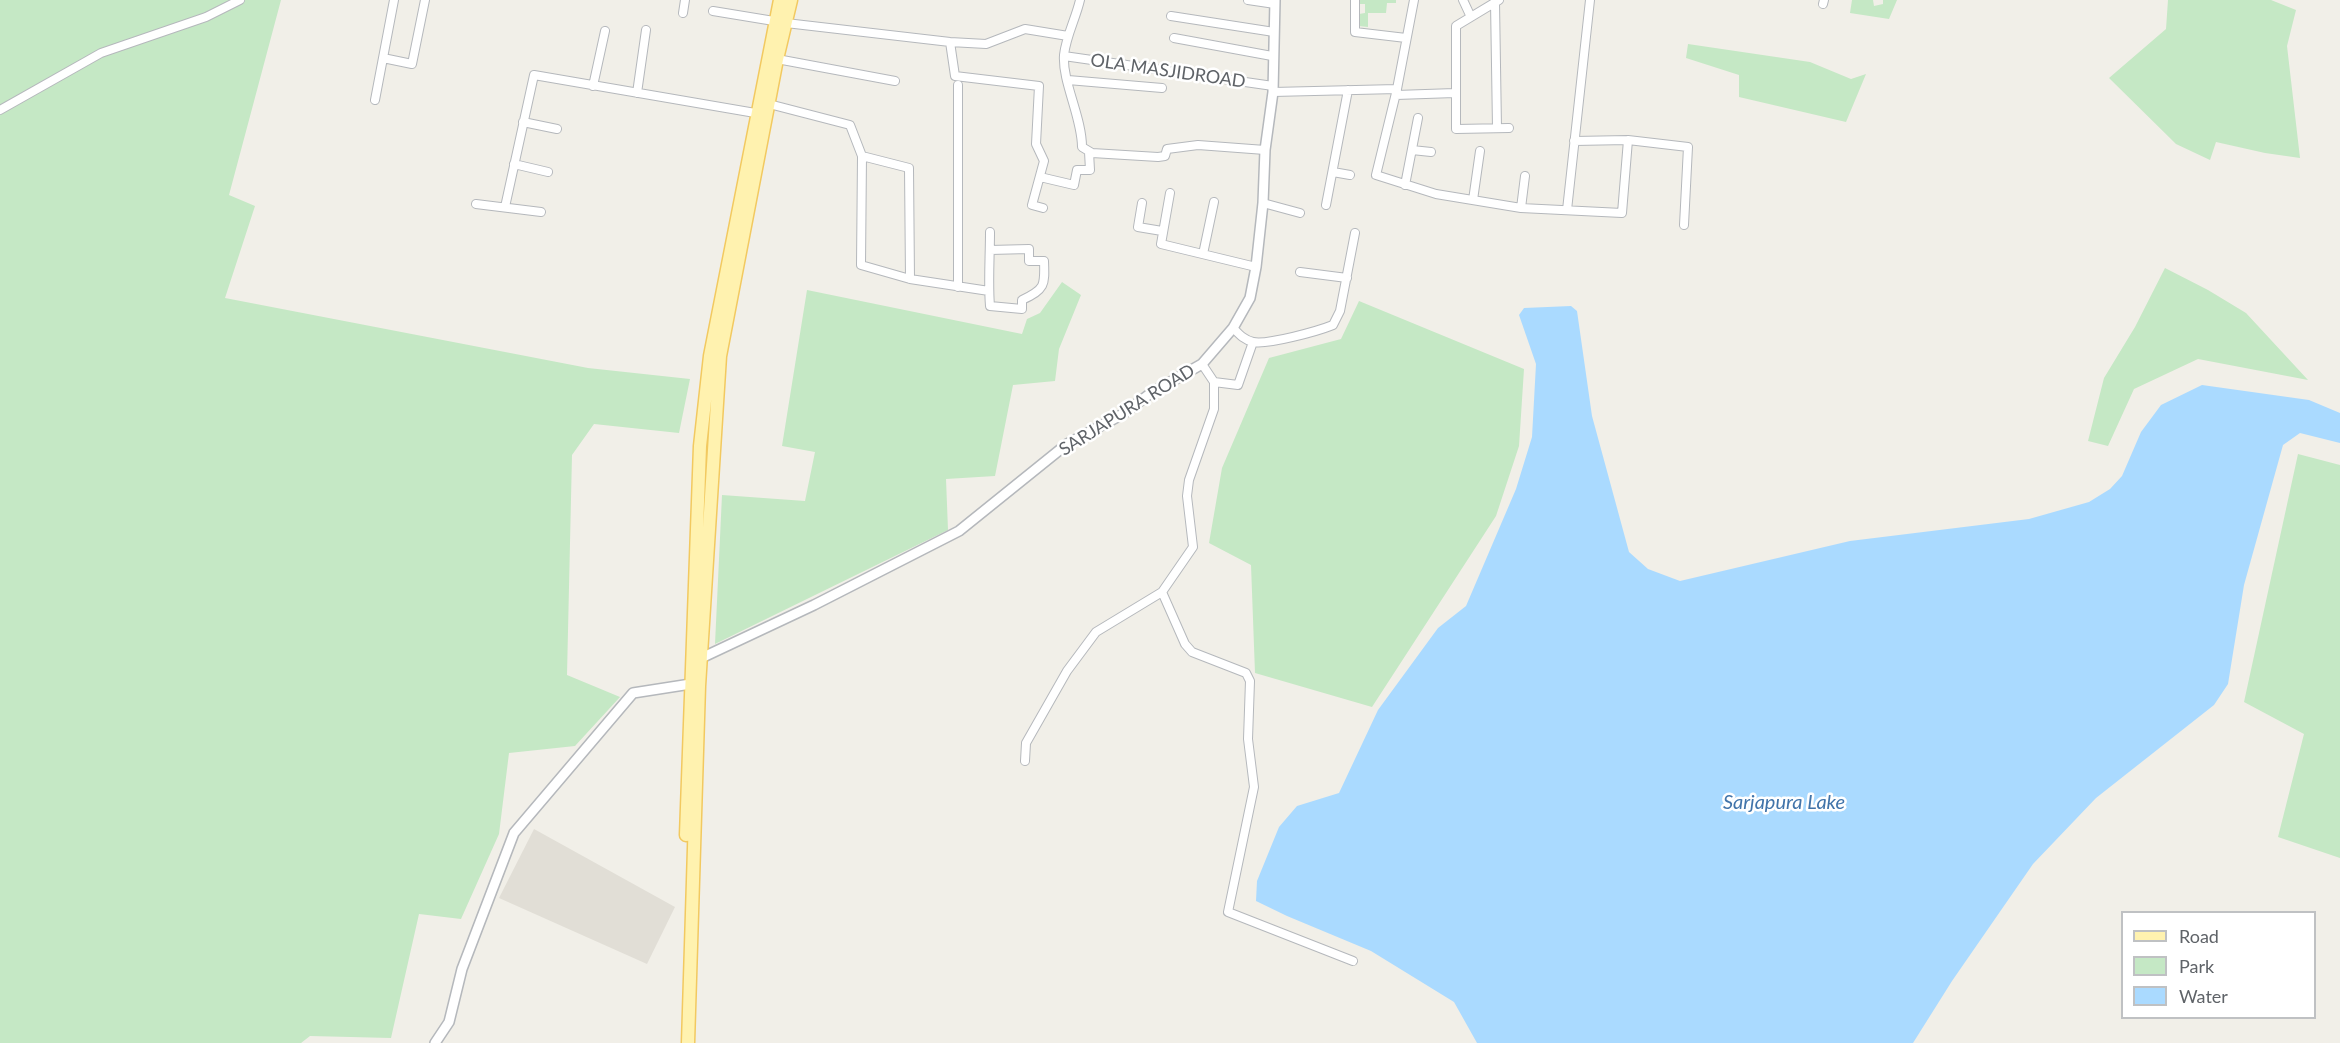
<!DOCTYPE html>
<style>
body{margin:0}
#map{position:relative;width:2340px;height:1043px;overflow:hidden;background:#f1efe8;font-family:Lato,sans-serif}
canvas{display:block}
.legend{position:absolute;left:2121px;top:911px;width:195px;height:108px;box-sizing:border-box;background:#fff;border:2px solid #bfc1c3;margin:0;padding:8px 10px;list-style:none;font-size:18px;color:#5f6368}
.legend li{display:flex;align-items:center;gap:12px;height:30px}
.legend b{width:30px;border:2px solid #bfc1c3}
</style>
<div id="map">
<canvas width="2340" height="1043"></canvas>
<ul class="legend">
<li><b style="height:8px;background:#fff2af"></b>Road</li>
<li><b style="height:16px;background:#c5e8c5"></b>Park</li>
<li><b style="height:16px;background:#aadaff"></b>Water</li>
</ul>
</div>
<script>
const context = document.querySelector('canvas').getContext('2d');
context.lineJoin = 'round';
function fillPath(path, color) { context.fillStyle = color; context.fill(path, 'evenodd'); }
function strokePath(path, color, width, dash) { context.strokeStyle = color; context.lineWidth = width; context.lineCap = dash ? 'butt' : 'round'; context.setLineDash(dash || []); context.stroke(path); }
function drawText(font, color, halo, rows, align = 'center') {
  context.font = font + ' Lato,sans-serif'; context.lineWidth = 5; context.setLineDash([]); context.textBaseline = 'middle'; context.strokeStyle = halo; context.fillStyle = color; for (const [text, x, y, turn = 0] of rows) {
    context.save(); context.translate(x, y); context.rotate((+turn || 0) * Math.PI / 180); context.textAlign = isNaN(turn) ? turn : align; if (halo) context.strokeText(text, 0, 0); context.fillText(text, 0, 0); context.restore();
  }
}
fillPath(new Path2D(`
 M534,829l141,78 -28,57 -148,-66z`), '#e1ded6');
fillPath(new Path2D(`
 M0,0h281l-52,195 26,11 -30,92 363,70 102,11 -11,54 -85,-9 -22,31 -5,220 53,22 -45,49 -66,7 -10,81 -38,85 -42,-5 -28,124 -81,-2 -9,7h-301z
 M1360,0h36v3h-9l-1,10h-18v14l-9,-1v-12l6,-1v-9h-5z
 M1852,0h21l1,6 9,-2v-4h14l-8,19 -39,-6z
 M2168,0h103l25,10 -9,36 13,112 -35,-5 -49,-11 -6,18 -34,-16 -67,-66 57,-49z
 M1688,44l122,18 41,17 15,-5 -20,48 -107,-25v-22l-53,-17z
 M2165,268l43,22 38,23 62,67 -110,-21 -64,30 -26,57 -20,-5 16,-63 31,-51z
 M1062,282l19,13 -22,54 -4,32 -42,4 -18,91 -49,3 2,51 -233,114 7,-149 83,6 10,-49 -33,-6 25,-156 215,44 5,-15 13,-6z
 M1359,301l165,68 -5,77 -23,70 -124,191 -117,-34 -4,-108 -42,-22 13,-75 47,-110 72,-19z
 M2298,454l42,11v393l-62,-21 26,-103 -60,-32z`), '#c5e8c5');
fillPath(new Path2D(`
 M1571,306l6,5 15,105 37,136 19,17 32,12 170,-40 179,-22 60,-17 21,-13 12,-13 19,-44 20,-27 41,-20 107,15 31,13v30l-40,-10 -17,12 -39,140 -16,99 -14,21 -118,93 -63,66 -81,117 -39,62h-436l-23,-41 -83,-51 -84,-35 -31,-15 1,-20 22,-54 18,-21 42,-13 39,-83 60,-82 28,-22 50,-117 16,-52 4,-73 -17,-49 5,-7z`), '#aadaff');
const minor = new Path2D(`
 M1080,0c-4,18 -14,36 -16,55 -2,27 18,62 18,92l10,6 66,4 7,-1 2,-7 31,-4 67,5
 M1248,0l27,4
 M1355,0v32l51,6
 M1414,0l-17,89 -21,86 60,19 85,14 101,5 6,-73
 M1463,0l7,15
 M1499,0l-43,26v103l53,-1
 M1495,2l2,126
 M1823,4l1,-4
 M713,11l73,12 164,19 36,2 39,-15 43,7
 M683,13l2,-13
 M1171,16l103,16
 M1174,38l98,18
 M950,42l5,34 84,10 -3,58 8,17 -12,44 11,3
 M1064,56l209,30
 M383,58l29,6 13,-64
 M777,59l118,22
 M1068,80l94,8
 M958,85v202
 M593,86l12,-55
 M1273,92l124,-3
 M637,93l9,-63
 M1396,95l59,-2
 M375,100l19,-100
 M769,104l81,21 12,31 -1,109 49,14 79,12
 M0,110l101,-57 105,-36 34,-17
 M523,122l34,7
 M1574,141l54,-1 60,7 -4,78
 M1412,150l19,2
 M862,156l47,12 1,111
 M514,164l34,8
 M1333,172l17,3
 M1040,177l34,8 3,-15h13l-1,-18
 M1405,185l13,-67
 M1170,193l-9,51 95,23
 M1473,200l7,-49
 M1142,203l-4,24 24,4
 M1263,203l37,10
 M476,204l65,8
 M1326,205l22,-115
 M505,207l29,-132 227,39
 M1521,208l4,-32
 M1567,210l23,-210
 M990,250l39,-1v12h15c1,25 1,28 -22,39v9l-32,-3c-2,-24 0,-49 0,-74
 M1203,254l11,-52
 M1300,272l47,6
 M1233,328c6,6 11,12 20,14 15,3 65,-11 80,-17l7,-14 15,-78
 M1202,364l12,18v27l-25,71 -2,16 6,51 -31,45 23,52 7,8 54,21 4,8 -2,58 6,48 -26,125 125,49
 M1214,382l24,3 15,-43
 M1025,761l1,-18 41,-72 29,-39 66,-40`);
const tertiary = new Path2D(`
 M697,660l117,-55 145,-74 108,-87 56,-30 28,-21 51,-29 31,-36 17,-30 6,-31 7,-64 2,-53 8,-58 2,-92
 M435,1043l14,-21 13,-53 52,-136 119,-140 64,-10`);
const primary = new Path2D(`
 M686,835l14,-389 10,-90 70,-356
 M688,1043l11,-357 21,-330 57,-297 14,-59`);
strokePath(minor, '#b5b8bc', 10);
strokePath(tertiary, '#b5b8bc', 12);
strokePath(primary, '#f2c960', 15);
strokePath(minor, '#fff', 8);
strokePath(tertiary, '#fff', 9);
strokePath(primary, '#fff2af', 12);
drawText('18px', '#5f6368', '#fff', [
 ["OLA MASJIDROAD",1168,71,8],
 ["SARJAPURA ROAD",1127,410,-32]
]);
drawText('italic 20px', '#4174aa', '#fff', [
 ["Sarjapura Lake",1784,803]
]);
</script>
